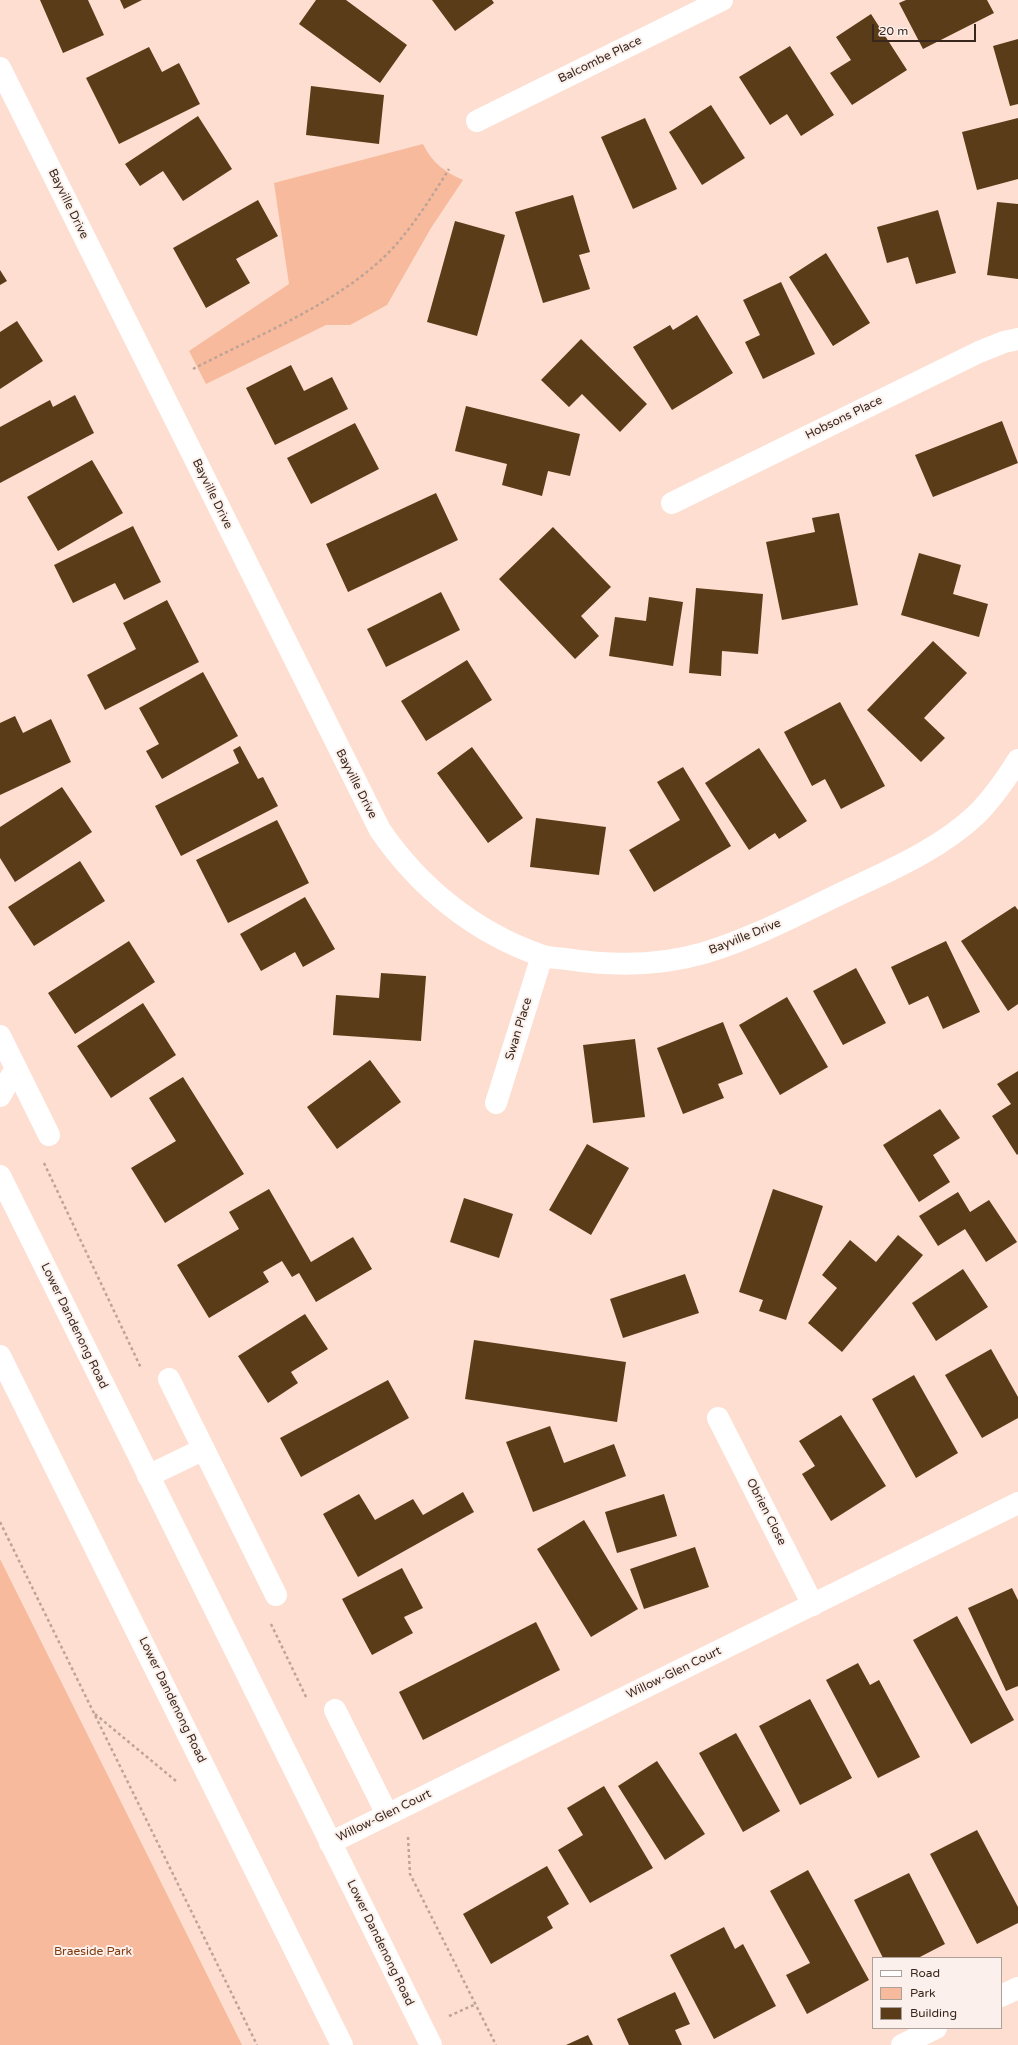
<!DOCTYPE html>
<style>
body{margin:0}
#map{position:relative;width:1018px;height:2045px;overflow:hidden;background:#fdded0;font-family:"Varela Round",sans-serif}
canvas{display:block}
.legend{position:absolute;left:872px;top:1957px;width:130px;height:72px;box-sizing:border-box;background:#fbf0eb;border:1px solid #ada099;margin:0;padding:5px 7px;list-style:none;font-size:12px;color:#39271e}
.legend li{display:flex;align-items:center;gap:8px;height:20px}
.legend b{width:20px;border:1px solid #ada099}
.scale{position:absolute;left:872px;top:24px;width:104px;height:18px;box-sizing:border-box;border:2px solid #39271e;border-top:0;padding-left:5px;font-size:12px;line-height:14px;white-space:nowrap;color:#39271e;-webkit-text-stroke:3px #fbf0eb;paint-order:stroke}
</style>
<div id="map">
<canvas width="1018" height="2045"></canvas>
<ul class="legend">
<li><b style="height:5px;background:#fff"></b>Road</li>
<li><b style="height:11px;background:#f7ba9c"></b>Park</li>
<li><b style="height:11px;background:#5b3c18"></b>Building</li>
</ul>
<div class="scale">20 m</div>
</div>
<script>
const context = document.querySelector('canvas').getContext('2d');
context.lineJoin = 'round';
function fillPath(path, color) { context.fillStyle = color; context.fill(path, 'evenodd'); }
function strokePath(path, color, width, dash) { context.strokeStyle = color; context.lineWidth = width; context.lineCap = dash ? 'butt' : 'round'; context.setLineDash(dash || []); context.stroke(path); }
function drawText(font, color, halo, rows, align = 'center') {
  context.font = font + ' "Varela Round",sans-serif'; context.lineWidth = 4; context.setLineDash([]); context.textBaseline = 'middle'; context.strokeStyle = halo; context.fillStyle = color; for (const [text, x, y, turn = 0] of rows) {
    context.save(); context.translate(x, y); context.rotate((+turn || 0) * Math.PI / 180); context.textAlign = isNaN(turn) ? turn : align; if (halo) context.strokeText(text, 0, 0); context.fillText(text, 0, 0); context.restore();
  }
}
fillPath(new Path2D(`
 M423,144c9,19 22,28 40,36l-32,48 -44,77 -37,20h-24l-120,59 -17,-33 100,-67 -15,-101z
 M0,1559l242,486h-242z`), '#f7ba9c');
fillPath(new Path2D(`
 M40,0h48l16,35 -41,18z
 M120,0h22l-18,9z
 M316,0h30l61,45 -27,38 -81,-59z
 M432,0h60l2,3 -39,28z
 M906,0h81l7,13 -71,36 -24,-46z
 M871,14l36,56 -55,35 -22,-32 21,-13 -15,-23z
 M1018,39v65l-8,2 -17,-60z
 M790,46l44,69 -33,21 -14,-22 -17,11 -31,-48z
 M149,47l13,25 17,-9 21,41 -81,40 -33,-66z
 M311,86l73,9 -5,49 -73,-9z
 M711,105l34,53 -43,27 -33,-53z
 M198,116l34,53 -49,32 -20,-30 -23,15 -15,-22z
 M645,118l32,71 -44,20 -32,-72z
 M1018,118v61l-41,11 -15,-58z
 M573,195l17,57 -11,3 11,34 -47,14 -28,-91z
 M258,200l20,36 -42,23 14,24 -44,25 -33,-60z
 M997,202l21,2v75l-31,-4z
 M938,210l18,63 -40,11 -8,-27 -21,6 -10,-36z
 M455,221l50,14 -28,101 -50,-14z
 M826,253l44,70 -37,23 -44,-69z
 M0,270l7,11 -7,4z
 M781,282l34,72 -52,25 -18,-37 15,-7 -17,-35z
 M697,315l36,58 -61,37 -39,-63 37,-22 3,5z
 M17,321l26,40 -43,28v-57z
 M581,339l66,65 -27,28 -38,-38 -13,13 -28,-27z
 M291,365l13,26 28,-14 16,32 -73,36 -29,-57z
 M75,395l19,38 -94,50v-56l50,-27 3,7z
 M466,406l114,28 -10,42 -22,-5 -6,25 -40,-11 5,-21 -52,-13z
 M1002,421l16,42 -85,34 -18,-42z
 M355,423l24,46 -68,35 -24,-46z
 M92,460l31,53 -65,38 -31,-54z
 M436,493l22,47 -110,52 -22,-48z
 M839,513l19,92 -76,15 -16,-78 49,-10 -3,-14z
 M133,526l28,56 -37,18 -9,-17 -42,20 -19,-38z
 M553,527l58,60 -30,29 18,20 -24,23 -76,-80z
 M919,553l42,12 -8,29 35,10 -9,33 -78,-22z
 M696,588l67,6 -5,60 -36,-3 -1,25 -32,-3z
 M441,592l19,38 -74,37 -19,-38z
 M649,597l34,5 -10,64 -64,-10 6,-39 31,4z
 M167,600l32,62 -94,48 -18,-35 49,-26 -13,-26z
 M933,641l34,32 -43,45 21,20 -24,24 -54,-52z
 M467,660l25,40 -66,41 -25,-40z
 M203,672l35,64 -76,43 -16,-28 13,-7 -20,-36z
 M840,702l45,84 -44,23 -16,-30 -13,7 -28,-54z
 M15,716l8,17 28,-14 20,43 -71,33v-72z
 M240,746l18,33 5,-2 15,29 -97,50 -26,-50 84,-43 -6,-13z
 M472,747l51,71 -35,25 -51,-70z
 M759,748l48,73 -28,18 -4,-6 -26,17 -44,-67z
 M683,767l48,79 -77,46 -25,-42 51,-30 -23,-38z
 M62,787l30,45 -77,50 -15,-24v-31z
 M536,818l70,9 -7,48 -69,-8z
 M277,820l32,63 -81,40 -32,-63z
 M80,861l25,40 -71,45 -26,-39z
 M305,897l30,52 -32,18 -8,-15 -34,19 -21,-37z
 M1015,906l3,4v94l-10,7 -47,-70z
 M129,941l26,41 -80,52 -27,-41z
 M946,941l34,71 -37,17 -15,-33 -19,9 -18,-38z
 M856,968l30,55 -43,22 -30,-54z
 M381,973l45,3 -5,65 -88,-6 3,-40 43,3z
 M787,997l41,70 -48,28 -41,-70z
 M143,1003l33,52 -65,43 -34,-52z
 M723,1022l20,52 -25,10 6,14 -41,16 -26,-66z
 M635,1039l10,78 -52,6 -10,-78z
 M370,1060l31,42 -64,47 -30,-42z
 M1018,1071v83l-1,1 -25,-39 19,-12 -14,-20z
 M183,1077l61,97 -79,49 -34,-55 45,-27 -27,-43z
 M940,1109l20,29 -27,17 17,27 -31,20 -36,-57z
 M587,1144l42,24 -38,67 -42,-25z
 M269,1189l42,73 42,-25 19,32 -56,33 -17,-29 -7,4 -10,-16 -19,11 6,10 -60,36 -32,-53 62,-36 -10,-17z
 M773,1189l50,17 -37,114 -27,-9 4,-11 -24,-8z
 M958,1192l12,20 19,-12 28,42 -31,20 -21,-33 -27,17 -19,-30z
 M464,1198l49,16 -14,44 -49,-16z
 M898,1235l25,20 -81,97 -34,-29 29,-35 -15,-13 28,-35 26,22z
 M963,1269l25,38 -52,34 -24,-38z
 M685,1274l14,39 -76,25 -13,-39z
 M305,1314l23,35 -37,23 7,11 -30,20 -30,-47z
 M474,1340l152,22 -9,60 -152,-23z
 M991,1349l27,48v21l-36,20 -37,-63z
 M914,1375l44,78 -42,25 -44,-79z
 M388,1380l21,38 -108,59 -21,-39z
 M841,1415l45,71 -55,35 -29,-47 13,-8 -16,-25z
 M550,1426l14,37 50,-19 12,32 -93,36 -27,-70z
 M463,1492l11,20 -116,65 -35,-63 36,-20 16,26 38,-21 10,16z
 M664,1494l13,42 -60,17 -12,-41z
 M584,1520l54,89 -47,28 -54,-88z
 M695,1547l14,40 -65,22 -14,-40z
 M402,1568l21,40 -19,9 9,16 -41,22 -30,-56z
 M1012,1588l6,12v86l-12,5 -38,-83z
 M957,1616l57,104 -43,24 -58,-104z
 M536,1622l24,48 -137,70 -24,-48z
 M858,1663l12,22 9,-5 41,77 -42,21 -52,-98z
 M810,1699l42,79 -52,27 -41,-79z
 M736,1733l44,78 -37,21 -44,-79z
 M657,1761l48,73 -40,26 -47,-74z
 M604,1786l49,82 -63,35 -32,-53 25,-15 -16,-27z
 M977,1830l41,77v16l-41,21 -47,-90z
 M547,1866l22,38 -22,13 6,11 -62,36 -28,-50z
 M808,1870l61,110 -62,34 -21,-39 24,-12 -40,-72z
 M909,1873l36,71 -27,14h-35l-29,-58z
 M724,1927l11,22 8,-5 33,62 -62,33 -44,-84z
 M675,1992l15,32 -15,6 7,15h-53l-12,-26z
 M588,2035l5,10h-27z`), '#5b3c18');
strokePath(new Path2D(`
 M193,369c63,-33 137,-62 189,-110 25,-23 49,-61 67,-90
 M44,1163l97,205
 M0,1522l257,523
 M271,1624l36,75
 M95,1714l81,67
 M408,1837l2,37 86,171
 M449,2016l27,-12`), '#bea397', 2.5, [3, 3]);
strokePath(new Path2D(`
 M0,68l380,762c39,57 94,102 160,125 8,3 17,3 26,4 45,7 93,7 138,-6 47,-14 90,-37 134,-58 48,-23 100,-44 139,-81 16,-16 29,-35 41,-54
 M477,121l245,-121
 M672,503l307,-151 25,-10 14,-3
 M0,1036l49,99
 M0,1096l16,-28
 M496,1103l46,-147
 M169,1379l107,216
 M718,1418l95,187
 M148,1476l56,-27
 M335,1710l52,104
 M330,1843l688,-340
 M1001,1996l17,-8
 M902,2045l34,-17`), '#fff', 22);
strokePath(new Path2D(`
 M0,1176l431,869
 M0,1356l342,689`), '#fff', 22);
drawText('12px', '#39271e', '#fbf0eb', [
 ["Balcombe Place",600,60,-26],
 ["Bayville Drive",68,204,64],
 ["Hobsons Place",844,418,-26],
 ["Bayville Drive",212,494,64],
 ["Bayville Drive",356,784,63],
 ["Bayville Drive",745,937,-22],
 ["Swan Place",519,1029,-73],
 ["Lower Dandenong Road",74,1326,64],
 ["Obrien Close",766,1512,63],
 ["Willow-Glen Court",674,1673,-26],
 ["Lower Dandenong Road",172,1700,64],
 ["Willow-Glen Court",384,1816,-26],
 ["Lower Dandenong Road",380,1943,64]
]);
drawText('12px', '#833a0e', '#fbf0eb', [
 ["Braeside Park",93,1952]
]);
</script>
